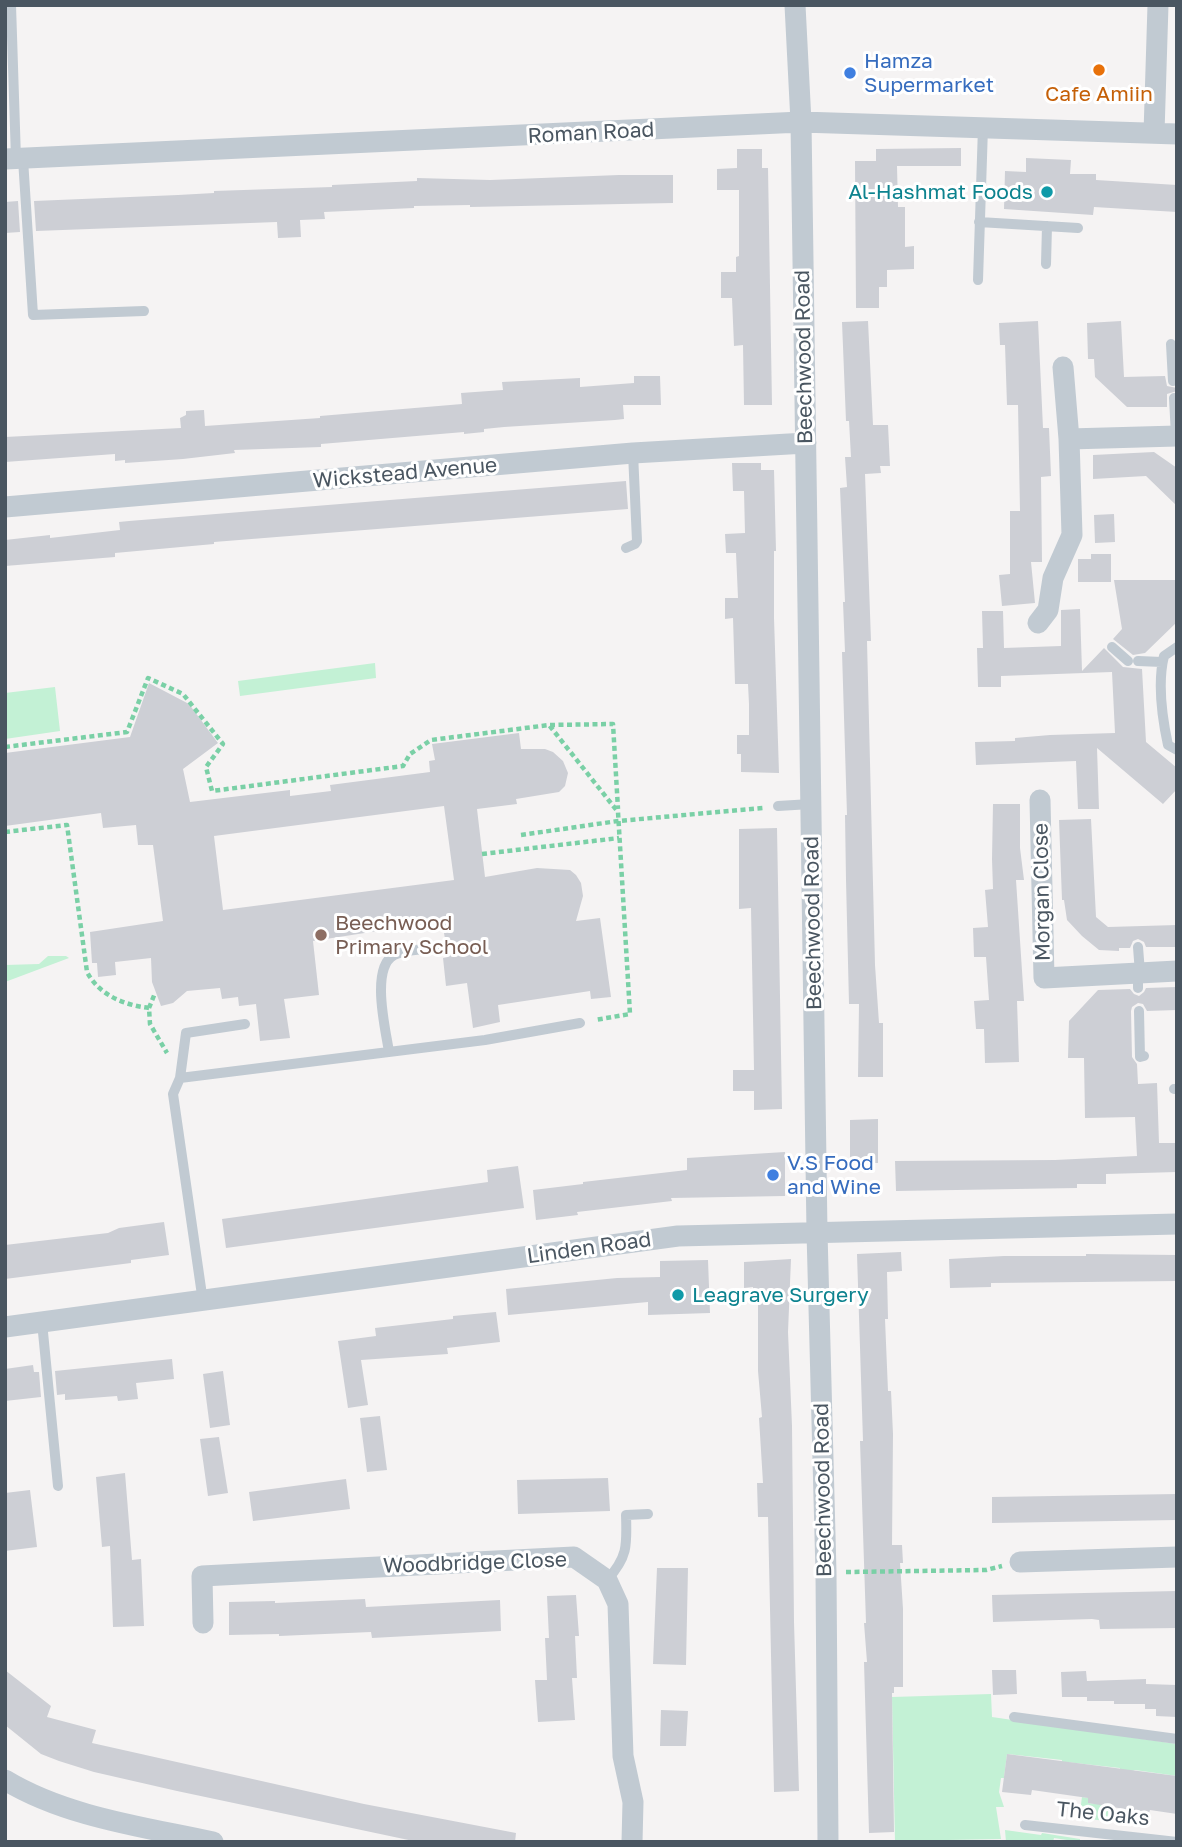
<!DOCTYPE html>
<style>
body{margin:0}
#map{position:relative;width:1182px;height:1847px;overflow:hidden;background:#f5f3f3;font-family:"Golos Text",sans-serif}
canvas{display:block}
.frame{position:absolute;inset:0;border:7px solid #4a5661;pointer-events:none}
</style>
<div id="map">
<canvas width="1182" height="1847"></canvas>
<div class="frame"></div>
</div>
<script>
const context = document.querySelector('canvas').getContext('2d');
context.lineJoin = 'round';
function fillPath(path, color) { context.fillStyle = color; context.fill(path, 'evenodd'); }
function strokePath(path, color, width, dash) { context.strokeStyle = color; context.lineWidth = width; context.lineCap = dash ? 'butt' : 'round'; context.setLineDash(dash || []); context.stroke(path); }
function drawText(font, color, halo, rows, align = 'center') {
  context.font = font + ' "Golos Text",sans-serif'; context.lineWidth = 6; context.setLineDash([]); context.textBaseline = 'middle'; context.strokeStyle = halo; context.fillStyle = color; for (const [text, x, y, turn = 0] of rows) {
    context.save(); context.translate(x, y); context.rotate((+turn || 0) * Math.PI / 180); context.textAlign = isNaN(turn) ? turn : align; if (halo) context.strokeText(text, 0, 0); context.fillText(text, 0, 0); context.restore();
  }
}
fillPath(new Path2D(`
 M375,663l1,15 -136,18 -2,-15z
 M55,687l5,44 -55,8v-46z
 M48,956h18l3,2 -64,24v-17l34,-1z
 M991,1694l1,23 185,27v32l-42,-6 -15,5v-7l-54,-6 -8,31 4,-33 -55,-6 -3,24h-3l-2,14 5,15h-8l5,32 -106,2 -3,-144z
 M1082,1797l6,1v5l21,2 -2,16 -28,-3z
 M1005,1830l36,5 1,-2 38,6v3l-26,-4 -1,4h-47z`), '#c3f1d5');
fillPath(new Path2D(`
 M961,148v18h-64l1,41h7v40l9,-1v23l-27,1v17h-8v21h-23l-1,-147h21v-12z
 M737,149h25v19h6l4,237h-28l-1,-60 -9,1 -2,-48h-11v-26h15v-15l3,-1v-66h-22v-21l20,-1z
 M1026,158l45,2 -1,14h26v6l81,5v27l-83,-5 -1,8 -89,-6 1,-38 21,1z
 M619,175h54v28l-203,4v-2l-56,1v2l-90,4 1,7 -25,1 1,17 -23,1 -1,-16 -241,9 -2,-30 144,-6 36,-2v-2l118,-4v-2l85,-4v-3l73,2z
 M18,201l2,31 -15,1v-31z
 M868,321l5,104h15l2,41h-10l1,7 -16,1 6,167h-4l8,324 4,58h4v54h-25l1,-73h-10l-3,-124 -1,-65h2l-5,-163h3l-2,-50h2l-5,-114 7,-1 -2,-30h6l-2,-36h-3l-4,-99z
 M1038,321l5,107h6l2,48 -10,1 1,85h-11l4,41 -33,3 -3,-31 11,-1v-63h10l-2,-106h-11l-2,-60h-5l-1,-22z
 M1121,321l3,56 41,-1 2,10 10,2v3l-10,3v13h-40l-32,-30 -1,-18h-6l-1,-36z
 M634,376h26l1,29h-38l1,14 -9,1 -111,7 -20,2v3l-20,2v-2l-143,12v3l-87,3 1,3 -52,6 -58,4v-3l-10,1v-7l-110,8v-25l176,-9 -1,-10 6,-3v-4l18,-1 1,16 115,-8v-2l142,-12 -1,-11 42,-3 -1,-8 78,-4v9l54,-4z
 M1154,452l23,16v38l-31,-30 -53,3v-24z
 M732,463h29v7h13l2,81h-2v67l5,155 -38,-1v-18h-4v-19h12v-31l-1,-20h-13l-2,-66 -8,1v-21h13l-2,-45h-10l-1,-19 20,-1 -1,-42h-11z
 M626,481l2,28 -414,33v2l-99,9v4l-110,9v-26l45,-5v3l70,-8 -1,-8 10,-1z
 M1114,514l1,28 -20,1 -1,-28z
 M1091,554h20v28h-33v-23h13z
 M1114,580h63v42l-32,31 -12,2 -20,-16 9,-10z
 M1080,609l2,62 22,-23 19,19 19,2 4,73 31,26v21l-14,15 -66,-56 2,61h-21l-2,-48 -100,4 -1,-23 40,-1v-3l35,-3 65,-2 -3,-61 -111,4v11h-23l-1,-39h6l-1,-37h21l1,37 57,-2v-36z
 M149,683l40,21 29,39 -35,26 7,33 100,-12v6l41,-5 -1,-6 100,-13 -1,-11 6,-1 -3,-16 87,-11 2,16h24l8,3 10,9 5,12 -3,13 -6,6 -43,7 1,5 -40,5 8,68 52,-9 33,2 6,5 5,8 2,13 -7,25 24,-3 11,79 -20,2 -1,-8 -92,14 2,17 -27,6 -6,-45 -21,3 -3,-28 5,-1 -6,-36 -129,20 6,54 -35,4 6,39 -30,3 -4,-37 -17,2 -1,-9 -16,2 -2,-11 -33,3 -14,12 -12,3 -9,-24 -1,-24 -36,4 1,13 -18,2 -1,-14h-5l-2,-31 73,-11 -10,-76h-15l-2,-20 -33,3 -2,-15 -96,13v-73l125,-16zM444,806l10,74 -231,30 -9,-74z
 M993,804h27v44l4,32h-8l8,121h-7l2,61 -34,1 -1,-34h-8l-2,-28 15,-1 -3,-43h-12l-1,-29 15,-1 -3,-37 8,-1 -1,-30z
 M1091,819l5,98 12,10 69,-2v22h-31l-2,-5 -6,-3 -5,2 -3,7h-11v3l-20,-1 -17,-14 -15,-16 -3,-20h-2l-3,-80z
 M777,828l5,281 -28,1v-19h-21v-21h21l-3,-162 -12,1v-80z
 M1177,987v23l-30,1 -4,-7 -5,-1 -6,4 -1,4 1,46 5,7 1,20 19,-1 2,60h18v29l-71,2v10h-29v4l-181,3 -1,-30 160,-1 82,-4 -2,-39 -50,1 -1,-60h-16l1,-37 29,-31 32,-1 4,5 5,2 5,-4 2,-4z
 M878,1119v44h-28v-43z
 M785,1152v44l-114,2 1,3 -95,11 1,3 -42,5 -3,-30 50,-6v-2l104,-12v-12z
 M518,1166l6,42 -298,40 -4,-29 266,-37 -1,-12z
 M164,1222l5,33 -38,5v3l-126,16v-34l103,-12 11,-5z
 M901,1252l1,19 -15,1 1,47h-3l3,72h3l2,43 -1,111h10l1,18h-3l3,46v78h-9v6h-2l2,139 -25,1 -5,-171h3l-3,-39h2l-6,-182h3l-6,-187z
 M1086,1254l91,1v26l-186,2v4l-41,1 -1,-29 55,-3h82z
 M791,1259l-3,73 4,94 2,196 5,169 -25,1 -6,-275h-10l-1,-34h6l-4,-65 3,-1 -4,-46v-70h-5v-14l-9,1v-26z
 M708,1260l2,53 -62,2v-13l-140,13 -2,-26 111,-11 43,-1v-16z
 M496,1312l4,30 -53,6 1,6 -87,6 7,45 -20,3 -10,-67 38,-5 -1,-8 78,-9v-3z
 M172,1359l2,20 -38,4 2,16 -20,2 -1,-5 -52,4v-6l-8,1 -2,-24z
 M33,1365l1,7h5l2,25 -36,4v-32z
 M223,1371l7,54 -20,3 -7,-54z
 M380,1416l7,54 -20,2 -7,-54z
 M219,1437l9,56 -20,3 -8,-57z
 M125,1473l7,87 9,-1 3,67 -31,1 -3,-81 -8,1 -6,-70z
 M608,1478l2,33 -92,3 -1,-34z
 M346,1479l4,30 -97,12 -4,-29z
 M30,1490l7,57 -32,4v-58z
 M1177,1494v26l-185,3v-26z
 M657,1568h31l-2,97 -33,-1z
 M1177,1591v37l-77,1 -1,-9 -7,-1 -99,3 -1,-27z
 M576,1595l3,41h-4l2,42h-5l3,42 -37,2 -3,-42h12l-2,-42h4l-2,-42z
 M365,1599l1,8 134,-7 1,31 -129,7 -1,-6 -92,4v-2l-50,1v-33l46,-1v2z
 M5,1670l46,36 -4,11 49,13 -4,13 272,61 152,29 -1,9h-97l-241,-51 -83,-19 -35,-11 -18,-7 -36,-29z
 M992,1670h24l1,24 -24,1z
 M1086,1671l1,10 59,-2v5l31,1v32l-21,-1v-7h-11v-5h-31v-3h-27v-4h-25l-1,-25z
 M661,1710l27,1 -2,35h-26z
 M1007,1754l170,22v38l-27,-4 -1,3 -61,-10v-5l-56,-8 -1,5 -29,-3z`), '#cdcfd5');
strokePath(new Path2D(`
 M550,725l63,-1 5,85
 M5,747l122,-15 21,-54 35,16 40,50 -17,23 6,24 191,-25 7,-12 21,-14 118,-15 69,87 12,202 -35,6
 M5,832l62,-7 20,147c12,23 37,33 62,36l1,16 17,29
 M521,835l97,-14 145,-13
 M482,854l137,-16
 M149,1008l6,-15
 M846,1572l140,-2 16,-4`), '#7ad0a6', 4.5, [5, 3.5]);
strokePath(new Path2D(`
 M11,5l5,154
 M23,159l10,156 111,-4
 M979,222l99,6
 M1046,264l1,-38
 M978,280l5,-153
 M1171,344l2,37
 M1174,398l2,38
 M626,548l9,-4 2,-3 -4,-88
 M1112,647l16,14
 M1177,647l-13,9c-7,28 -2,61 4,89l9,5
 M1138,661l24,1
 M778,806l33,-2
 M1138,947l2,26
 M1138,973v15
 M1139,1011l1,46 4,-1
 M389,1052c-3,-21 -19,-84 5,-97 12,-6 31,-5 44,-8
 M180,1078l305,-38 95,-17
 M1174,1089h3
 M203,1302l-30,-208 7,-16 6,-45 59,-9
 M42,1322l16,164
 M607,1580c21,-23 20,-35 19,-65l22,-1
 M1014,1717l163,22
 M1025,1825l152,17`), '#c1cad2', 10);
strokePath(new Path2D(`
 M795,5l6,117 16,1110 9,341 2,269
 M1154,133l4,-128
 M5,159l796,-37 376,12
 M1063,367l6,72
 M5,507l628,-54 173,-10
 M1038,623l10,-13 5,-32 19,-43 -3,-96 108,-3
 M1040,800l4,178 133,-7
 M5,1327l673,-91 499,-12
 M1020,1562l157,-5
 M203,1623l-1,-47 372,-19 33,23 11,24 5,152 10,46 -1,40
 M5,1780c61,37 139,47 208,62`), '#c1cad2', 21);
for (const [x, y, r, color] of [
 [1099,70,7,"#e8710a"],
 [850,73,7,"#3f7fe0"],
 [1047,192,7,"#0f9aa8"],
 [321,935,7,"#8d6e63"],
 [773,1175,7,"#3f7fe0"],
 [678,1295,7,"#0f9aa8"]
]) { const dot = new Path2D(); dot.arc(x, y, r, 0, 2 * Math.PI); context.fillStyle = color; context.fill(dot); strokePath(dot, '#fff', 2.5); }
drawText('21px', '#366cbe', '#fff', [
 ["Hamza",864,61],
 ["Supermarket",864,85],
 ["V.S Food",787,1163],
 ["and Wine",787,1187]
], 'left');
drawText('21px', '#c56008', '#fff', [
 ["Cafe Amiin",1099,94]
]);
drawText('21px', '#4a5661', '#fff', [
 ["Roman Road",591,133,-3],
 ["Beechwood Road",804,357,-91],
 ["Wickstead Avenue",405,473,-5],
 ["Morgan Close",1042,892,-91],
 ["Beechwood Road",813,923,-91],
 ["Linden Road",589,1248,-8],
 ["Beechwood Road",823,1490,-91],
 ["Woodbridge Close",475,1563,-2],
 ["The Oaks",1103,1814,6]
]);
drawText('21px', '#0d838f', '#fff', [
 ["Al-Hashmat Foods",1033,192],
 ["Leagrave Surgery",692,1295,"left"]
], 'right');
drawText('21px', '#785e54', '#fff', [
 ["Beechwood",335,923],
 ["Primary School",335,947]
], 'left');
</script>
